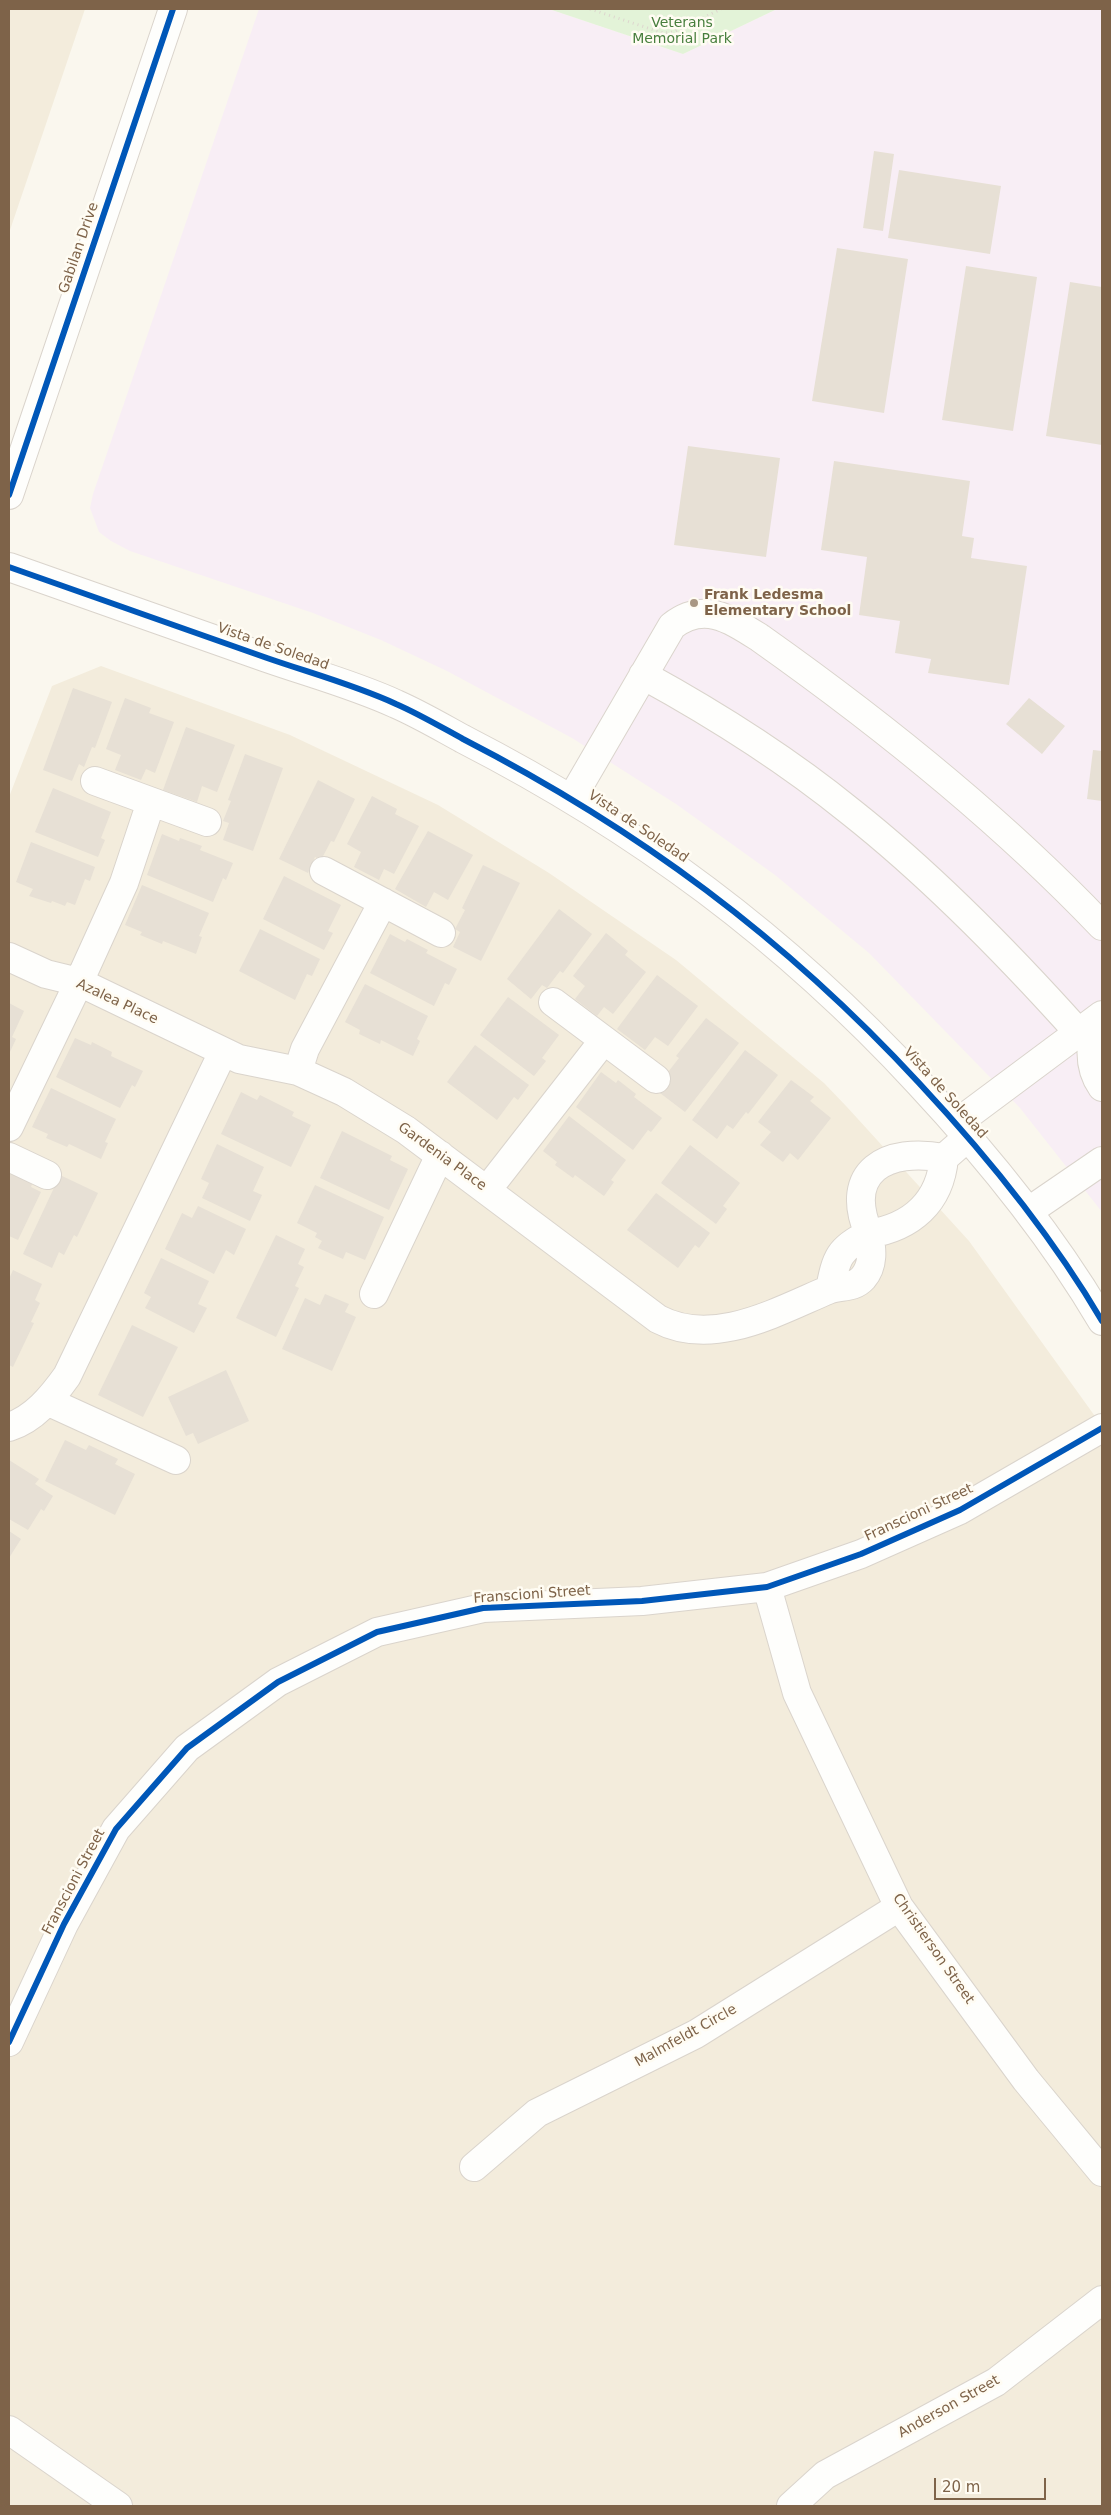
<!DOCTYPE html>
<style>
body{margin:0}
#map{position:relative;width:1111px;height:2515px;overflow:hidden;background:#faf7ee;font-family:"DejaVu Sans",sans-serif}
canvas{display:block}
.frame{position:absolute;inset:0;border:10px solid #7e6349;pointer-events:none}
.scale{position:absolute;left:934px;top:2478px;width:112px;height:22px;box-sizing:border-box;border:2px solid #7e6349;border-top:0;padding-left:6px;font-size:15px;line-height:18px;white-space:nowrap;color:#7e6349;-webkit-text-stroke:4px #fffcf3;paint-order:stroke}
</style>
<div id="map">
<canvas width="1111" height="2515"></canvas>
<div class="frame"></div>
<div class="scale">20 m</div>
</div>
<script>
const context = document.querySelector('canvas').getContext('2d');
context.lineJoin = 'round';
function fillPath(path, color) { context.fillStyle = color; context.fill(path, 'evenodd'); }
function strokePath(path, color, width, dash) { context.strokeStyle = color; context.lineWidth = width; context.lineCap = dash ? 'butt' : 'round'; context.setLineDash(dash || []); context.stroke(path); }
function drawText(font, color, halo, rows, align = 'center') {
  context.font = font + ' "DejaVu Sans",sans-serif'; context.lineWidth = 5; context.setLineDash([]); context.textBaseline = 'middle'; context.strokeStyle = halo; context.fillStyle = color; for (const [text, x, y, turn = 0] of rows) {
    context.save(); context.translate(x, y); context.rotate((+turn || 0) * Math.PI / 180); context.textAlign = isNaN(turn) ? turn : align; if (halo) context.strokeText(text, 0, 0); context.fillText(text, 0, 0); context.restore();
  }
}
fillPath(new Path2D(`
 M9,9h76l-76,224z
 M101,666l189,69 148,70 111,68 127,87 148,123 23,24 122,134 133,185v1080h-1093v-1709l43,-111z`), '#f3ecdc');
fillPath(new Path2D(`
 M259,9h290l134,45 94,-45h325v1203l-82,-104 -151,-155 -94,-78 -99,-71 -104,-66 -125,-67 -66,-31 -68,-27 -183,-62 -19,-10 -12,-9 -9,-24 3,-14z`), '#f8eef5');
fillPath(new Path2D(`
 M549,9h228l-94,45z`), '#e3f3d8');
fillPath(new Path2D(`
 M874,151l20,3 -11,77 -20,-3z
 M899,170l102,16 -11,68 -102,-16z
 M837,248l71,11 -24,154 -72,-12z
 M966,266l71,11 -24,154 -71,-11z
 M1070,282l32,5v158l-56,-9z
 M688,446l92,12 -14,99 -92,-12z
 M834,461l136,20 -8,55 12,2 -3,20 56,8 -18,119 -81,-12 3,-14 -36,-6 5,-32 -41,-6 8,-58 -46,-7z
 M73,688l39,14 -17,46 -3,-1 -8,20 -5,-3 -7,17 -29,-11z
 M125,698l26,10 -2,5 25,9 -19,51 -9,-4 -5,11 -26,-10 6,-15 -15,-6z
 M1029,698l36,28 -23,28 -36,-30z
 M186,727l49,18 -18,47 -15,-6 -5,16 -34,-12z
 M1093,750l9,1v50l-15,-2z
 M245,754l38,14 -30,83 -30,-11 6,-17 -6,-2 8,-20 -3,-1z
 M318,780l37,19 -21,43 -3,-1 -10,19 -6,-3 -7,16 -29,-14z
 M53,788l58,24 -10,26 4,2 -7,17 -63,-25z
 M372,796l25,13 -2,5 24,12 -25,48 -10,-5 -5,11 -25,-13 7,-15 -14,-8z
 M428,831l45,24 -25,45 -14,-8 -8,15 -31,-18z
 M162,834l17,7 1,-3 22,8 -2,4 33,13 -7,17 -3,-2 -10,24 -66,-27z
 M31,842l64,25 -5,14 -5,-2 -10,26 -8,-3 -2,4 -13,-5 -1,2 -22,-7 4,-7 -17,-7z
 M483,865l37,18 -39,78 -28,-14 7,-15 -5,-3 10,-19 -3,-2z
 M284,876l57,29 -13,26 5,2 -9,17 -61,-31z
 M142,885l67,28 -10,23 3,1 -6,17 -33,-13 -1,3 -22,-9 2,-3 -17,-7z
 M559,909l33,25 -29,39 -3,-2 -13,17 -5,-3 -11,14 -24,-20z
 M260,929l60,30 -8,17 -5,-2 -12,26 -56,-29z
 M606,933l22,18 -3,4 21,17 -33,42 -9,-7 -7,9 -22,-17 10,-13 -12,-10z
 M390,934l15,8 2,-3 21,11 -2,3 31,16 -8,16 -4,-2 -11,23 -64,-33z
 M657,975l41,31 -30,40 -13,-9 -10,13 -28,-21z
 M365,984l63,32 -11,23 3,2 -7,15 -32,-16 -1,4 -21,-10 1,-4 -15,-8z
 M508,997l51,38 -17,23 4,3 -12,15 -54,-41z
 M9,1003l15,8 -12,26 4,2 -7,15z
 M706,1018l33,25 -54,69 -25,-19 11,-13 -6,-4 14,-18 -3,-2z
 M75,1038l16,7 1,-3 20,10 -1,4 32,15 -8,16 -3,-2 -12,23 -64,-31z
 M475,1045l54,40 -11,15 -4,-3 -17,23 -50,-38z
 M745,1050l33,25 -30,39 -2,-2 -13,17 -6,-4 -10,14 -25,-19z
 M601,1072l15,11 2,-3 18,14 -2,3 28,21 -11,14 -3,-2 -15,20 -57,-43z
 M791,1080l23,17 -4,4 21,17 -33,42 -8,-7 -7,9 -23,-17 11,-13 -13,-10z
 M51,1088l65,31 -11,23 3,1 -7,16 -32,-15 -2,3 -21,-9 2,-4 -16,-7z
 M241,1092l16,8 3,-5 34,17 -2,4 19,9 -20,42 -70,-33z
 M569,1116l57,44 -15,20 3,2 -10,14 -29,-21 -2,3 -18,-13 2,-3 -14,-11z
 M342,1131l50,25 -2,4 18,9 -19,41 -69,-32z
 M217,1144l47,23 -11,24 9,4 -12,26 -48,-23 7,-15 -8,-4z
 M690,1145l50,38 -17,23 4,3 -11,15 -55,-41z
 M9,1167l26,9 -4,11 10,5 -23,48 -9,-4z
 M60,1175l38,18 -21,44 -3,-2 -10,20 -5,-3 -7,16 -29,-14z
 M315,1185l69,32 -19,43 -19,-8 -3,7 -25,-11 4,-7 -7,-4 2,-4 -20,-10z
 M656,1193l54,40 -11,15 -4,-3 -17,23 -51,-38z
 M198,1206l48,23 -12,26 -8,-5 -12,24 -49,-25 17,-36 10,5z
 M276,1235l29,14 -7,15 6,3 -9,19 4,2 -23,49 -40,-19z
 M161,1258l48,23 -11,23 9,4 -13,25 -49,-25 6,-11 -7,-4z
 M13,1270l29,14 -7,16 5,3 -9,19 3,1 -21,44 -4,-2v-86z
 M325,1294l24,10 -4,8 11,5 -24,54 -50,-22 23,-51 15,7z
 M132,1325l46,22 -35,70 -45,-22z
 M226,1370l23,51 -51,23 -5,-11 -7,3 -18,-39z
 M65,1440l21,10 3,-5 29,14 -3,5 20,10 -20,41 -70,-34z
 M9,1460l30,19 -4,5 18,12 -9,15 -3,-2 -13,21 -19,-11z
 M9,1531l12,8 -12,19z`), '#e7e0d5');
const minor = new Path2D(`
 M9,495l164,-486
 M9,567c86,31 172,61 258,91 43,15 88,27 129,46 23,10 45,23 67,35 175,90 322,199 456,344 69,74 132,151 183,238
 M643,675c73,40 144,85 208,137 81,64 159,144 228,221
 M95,781l112,41
 M572,798l100,-172c32,-25 58,-7 88,12 123,87 239,180 342,288
 M324,871l117,62
 M9,957l37,17 33,8 160,77 59,12 46,21 62,38 252,189c55,29 118,-7 170,-29 12,-5 25,-1 35,-12 11,-13 9,-29 6,-44 42,-7 71,-31 75,-76l25,-22
 M553,1002l103,77
 M1102,1019c-14,20 -14,48 0,68
 M298,1071l7,-22 78,-147
 M957,1123l145,-108
 M9,1127l70,-145 45,-99 27,-81
 M9,1157l38,18
 M487,1190l117,-150
 M1029,1211l73,-50
 M830,1289c6,-31 9,-41 39,-55 -27,-63 18,-87 75,-76
 M374,1294l66,-139
 M47,1401l129,59
 M9,1427c25,-8 43,-30 58,-51l156,-324
 M767,1587l30,106 102,214 127,173 76,92
 M9,2042l55,-118 52,-95 71,-81 91,-66 99,-50 106,-24 159,-7 125,-14 94,-33 99,-44 142,-82
 M474,2167l63,-54 159,-79 203,-127
 M9,2430l109,76
 M791,2506l34,-31 171,-93 106,-82`);
strokePath(minor, '#dad4cc', 30);
strokePath(new Path2D(`
 M590,9l73,24 11,-1 47,-23`), '#ddd6ce', 3, [1, 4]);
strokePath(minor, '#fefefc', 28);
strokePath(new Path2D(`
 M9,495l164,-486
 M9,567c86,31 172,61 258,91 43,15 88,27 129,46 23,10 45,23 67,35 175,90 322,199 456,344 69,74 132,151 183,238
 M9,2042l55,-118 52,-95 71,-81 91,-66 99,-50 106,-24 159,-7 125,-14 94,-33 99,-44 142,-82`), '#0057b8', 6);
for (const [x, y, r, color] of [
 [694,603,5,"#a99783"]
]) { const dot = new Path2D(); dot.arc(x, y, r, 0, 2 * Math.PI); context.fillStyle = color; context.fill(dot); strokePath(dot, '#fffcf3', 2); }
drawText('14px', '#477e3d', '#fffcf3', [
 ["Veterans",682,23],
 ["Memorial Park",682,39]
]);
drawText('14px', '#7e6349', '#fffcf3', [
 ["Gabilan Drive",79,248,-71],
 ["Vista de Soledad",273,647,19],
 ["Vista de Soledad",638,827,34],
 ["Azalea Place",117,1002,25],
 ["Vista de Soledad",945,1093,48],
 ["Gardenia Place",442,1157,36],
 ["Franscioni Street",919,1513,-25],
 ["Franscioni Street",532,1595,-4],
 ["Franscioni Street",74,1882,-62],
 ["Christierson Street",933,1949,55],
 ["Malmfeldt Circle",686,2036,-29],
 ["Anderson Street",949,2407,-29]
]);
drawText('bold 14px', '#7e6349', '#fffcf3', [
 ["Frank Ledesma",704,595],
 ["Elementary School",704,611]
], 'left');
</script>
